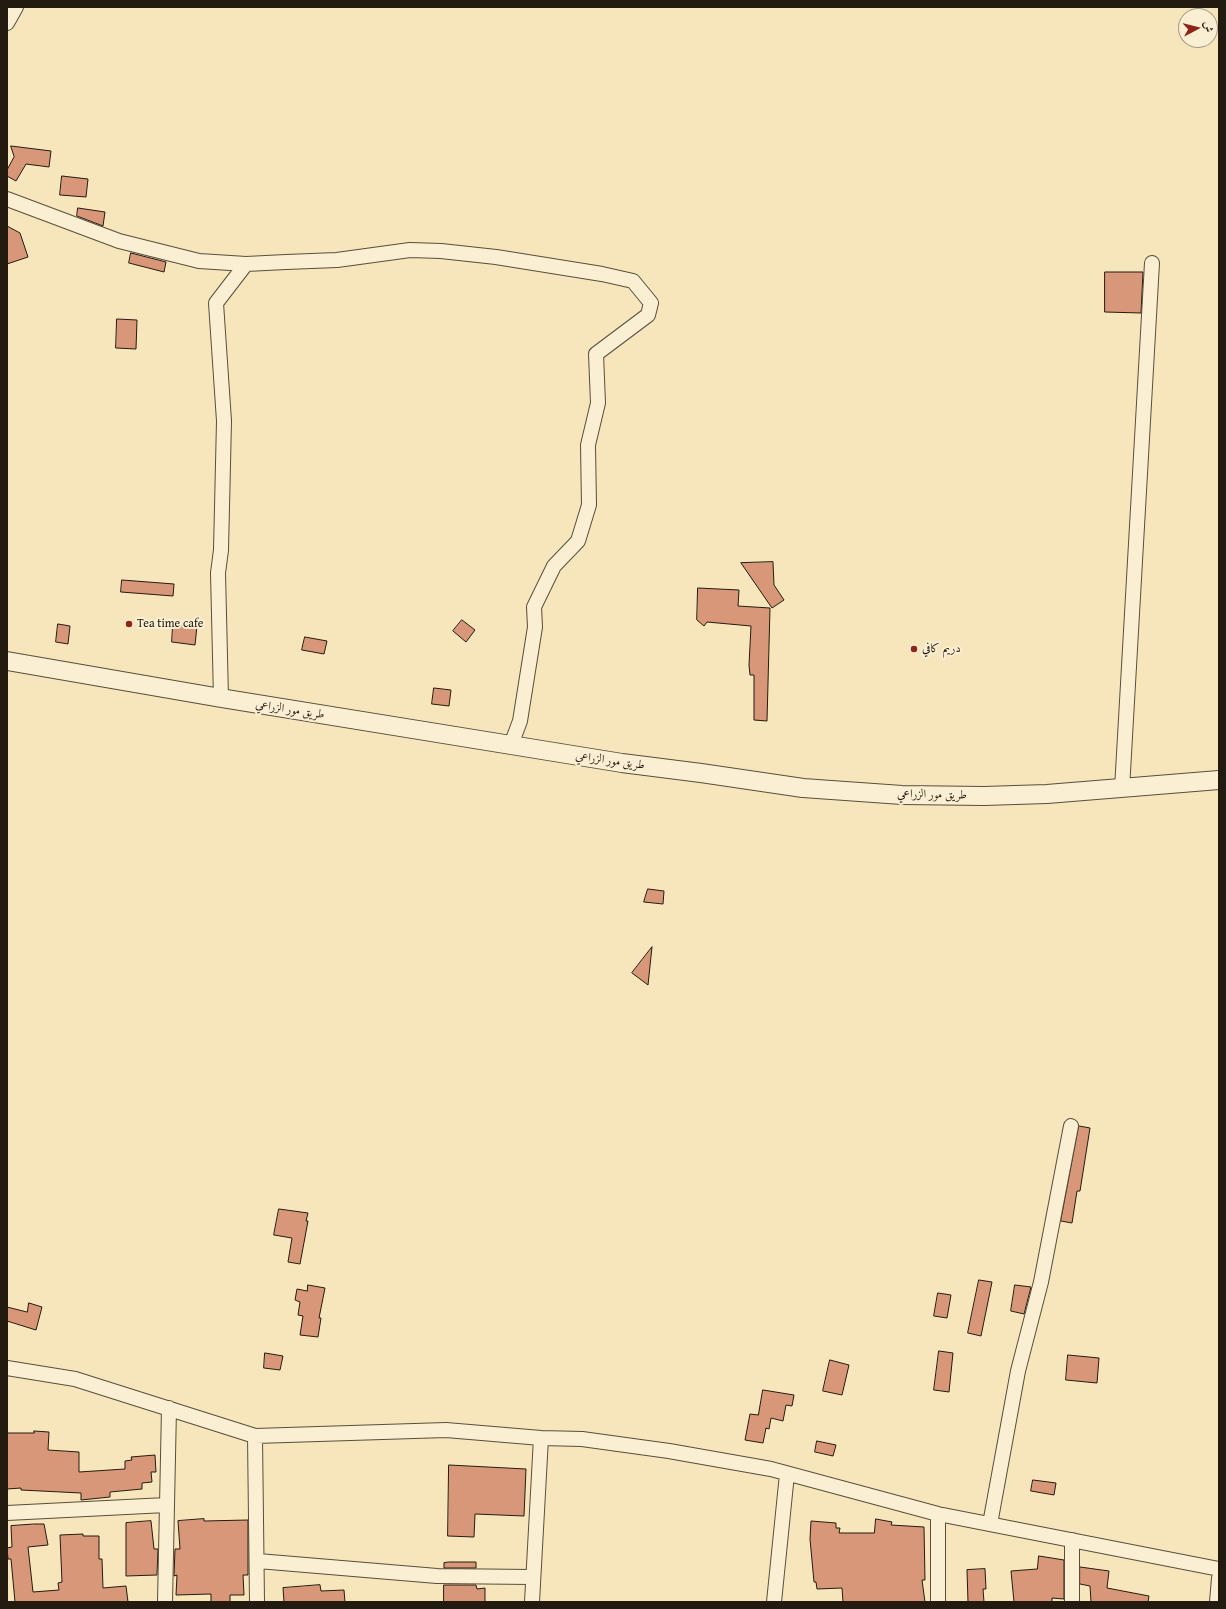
<!DOCTYPE html>
<meta charset="utf-8">
<style>
body{margin:0}
#map{position:relative;width:1226px;height:1609px;overflow:hidden;background:#f7e6bc;font-family:"Gentium Book Plus",Amiri,serif}
canvas{display:block}
.frame{position:absolute;inset:0;border:8px solid #231b10;pointer-events:none}
.north{position:absolute;left:1178px;top:8px;width:40px;height:40px;box-sizing:border-box;background:#faefd3;border:1px solid #a49a85;border-radius:50%;rotate:83deg;font-size:11px;font-weight:700;line-height:16px;text-align:center;color:#231b10}
.north::after{content:'';display:block;margin:auto;width:14px;height:18px;background:#8f2418;clip-path:polygon(50% 0,100% 100%,50% 72%,0 100%)}
</style>
<div id="map">
<canvas width="1226" height="1609"></canvas>
<div class="frame"></div>
<div class="north">ش</div>
</div>
<script>
const context = document.querySelector('canvas').getContext('2d');
context.lineJoin = 'round';
function fillPath(path, color) { context.fillStyle = color; context.fill(path, 'evenodd'); }
function strokePath(path, color, width, dash) { context.strokeStyle = color; context.lineWidth = width; context.lineCap = dash ? 'butt' : 'round'; context.setLineDash(dash || []); context.stroke(path); }
function drawText(font, color, halo, rows, align = 'center') {
  context.font = font + ' "Gentium Book Plus",Amiri,serif'; context.lineWidth = 4; context.setLineDash([]); context.textBaseline = 'middle'; context.strokeStyle = halo; context.fillStyle = color; for (const [text, x, y, turn = 0] of rows) {
    context.save(); context.translate(x, y); context.rotate((+turn || 0) * Math.PI / 180); context.textAlign = isNaN(turn) ? turn : align; if (halo) context.strokeText(text, 0, 0); context.fillText(text, 0, 0); context.restore();
  }
}
const building = new Path2D(`
 M11,146l40,5 -2,16 -23,-3 -10,17 -9,-5v-6l7,-13z
 M62,176l26,3 -2,18 -26,-2z
 M78,208l27,4 -2,14 -26,-10z
 M7,226l13,7 8,24 -21,7z
 M131,253l35,9 -2,10 -35,-9z
 M1105,272h38l-2,41 -36,-1z
 M117,319l20,1 -1,29 -20,-1z
 M773,562l1,23 10,15 -12,8 -31,-45z
 M122,580l52,4 -1,12 -52,-4z
 M698,588l41,2 -1,16 32,2 -3,113 -13,-1v-45h-4l-1,-10 2,-39 -44,-4 -3,4 -7,-6z
 M462,620l13,10 -9,12 -13,-11z
 M58,624l12,2 -2,18 -12,-2z
 M173,625l24,1 -2,19 -23,-3z
 M305,637l22,4 -3,13 -22,-4z
 M434,688l17,2 -2,16 -17,-2z
 M648,889l16,2 -1,13 -19,-2z
 M652,947l-4,38 -16,-12z
 M1079,1126l11,2 -10,63h-3l-5,32 -11,-2z
 M279,1209l29,4 -2,8h2l-8,43 -12,-2 4,-24 -18,-3z
 M979,1280l13,2 -11,54 -13,-3z
 M308,1285l17,3 -6,30h2l-3,19 -18,-2 3,-19 -5,-1 2,-13 -5,-2 2,-11 10,2z
 M1015,1285l16,2 -7,27 -13,-3z
 M938,1293l13,2 -4,23 -13,-2z
 M29,1303l13,4 -6,23 -29,-9v-14l20,5z
 M939,1351l14,2 -4,39 -15,-2z
 M265,1353l18,3 -3,14 -16,-2z
 M1068,1355l31,3 -2,25 -31,-3z
 M830,1360l19,5 -7,30 -19,-4z
 M763,1390l31,5 -2,11 -6,-1 -3,16 -12,-3 -2,11 -3,-1 -3,15 -18,-3 5,-26 8,1z
 M34,1431l15,1 -1,18 31,2v20l46,-3v-8l7,-1 -1,-3 24,-2 1,17h-5l1,10 -10,1v6l-32,3v5l-29,3v-7l-60,-3v-2l-14,1v-56h27z
 M817,1441l19,4 -3,11 -18,-4z
 M449,1465l77,4 -2,47 -49,-2 -1,23 -26,-1z
 M1033,1480l23,3 -2,12 -23,-4z
 M204,1519v2l44,-1v55h-5l1,20h-14v7h-19v-8l-35,1 1,-20 -3,1 1,-27h5l-2,-28z
 M876,1519l16,3 -1,3 33,2 1,53h-3l3,22h-82l-1,-14 -25,1 -1,-7h-2l-4,-43 1,-18 25,2v5h4l-1,5h35z
 M151,1521l3,28h4l-1,26 -31,1v-53z
 M34,1524h10l4,21 -20,2 5,45 26,-2 -1,-7 4,-1 -2,-47 23,-1v2h16v23h3l1,29 23,-2 2,16h-113l-4,-43h-3l-1,-11 5,-1 -1,-21z
 M1039,1556l25,4v39l-12,-1v4h-38l-3,-31 26,-2z
 M449,1562h27v6h-32v-5z
 M1080,1567l29,4 -2,17 42,8 -1,6h-57l-1,-16 -10,-2z
 M985,1569l1,20h-3l1,13h-16l-1,-32z
 M320,1585l1,6 23,-1 1,12h-61l-1,-14z
 M444,1585h32l1,4 8,-1v14h-41z`);
fillPath(building, '#d99779');
strokePath(building, '#231b10', 1);
const minor = new Path2D(`
 M7,23l9,-16
 M7,199l112,42 80,20 47,3 40,-2 51,-2 73,-10 31,1 55,6 106,17 31,7 18,22 -3,12 -52,39 2,49 -10,42 1,60 -11,36 -24,25 -20,41 1,20 -15,94 -9,24
 M221,698l-3,-125 3,-23 3,-129 -8,-118 30,-39
 M1122,789l30,-526
 M7,1368l68,11 180,57 191,-6 95,8 41,1 87,12 102,18 167,45 281,55
 M255,1436l2,166
 M7,1513l159,-8
 M990,1524l28,-153 23,-89 30,-156
 M258,1561l179,15 95,1
 M165,1602l4,-194
 M532,1602l9,-164
 M774,1602l13,-128
 M938,1602v-88
 M1072,1602v-62
 M1217,1602l2,-24`);
const tertiary = new Path2D(`
 M7,661l214,37 401,65 79,10 102,15 99,7 82,1 63,-2 172,-14`);
strokePath(minor, '#584e3b', 16);
strokePath(tertiary, '#584e3b', 20);
strokePath(minor, '#faefd3', 14);
strokePath(tertiary, '#faefd3', 18);
for (const [x, y, r, color] of [
 [129,624,4,"#8f2418"],
 [914,649,4,"#8f2418"]
]) { const dot = new Path2D(); dot.arc(x, y, r, 0, 2 * Math.PI); context.fillStyle = color; context.fill(dot); strokePath(dot, '#faefd3', 1.5); }
drawText('12px', '#231b10', '#faefd3', [
 ["Tea time cafe",137,624],
 ["دريم كافي",922,649]
], 'left');
drawText('12px', '#231b10', '#faefd3', [
 ["طريق مور الزراعي",290,710,9],
 ["طريق مور الزراعي",610,761,8],
 ["طريق مور الزراعي",932,795,1]
]);
</script>
